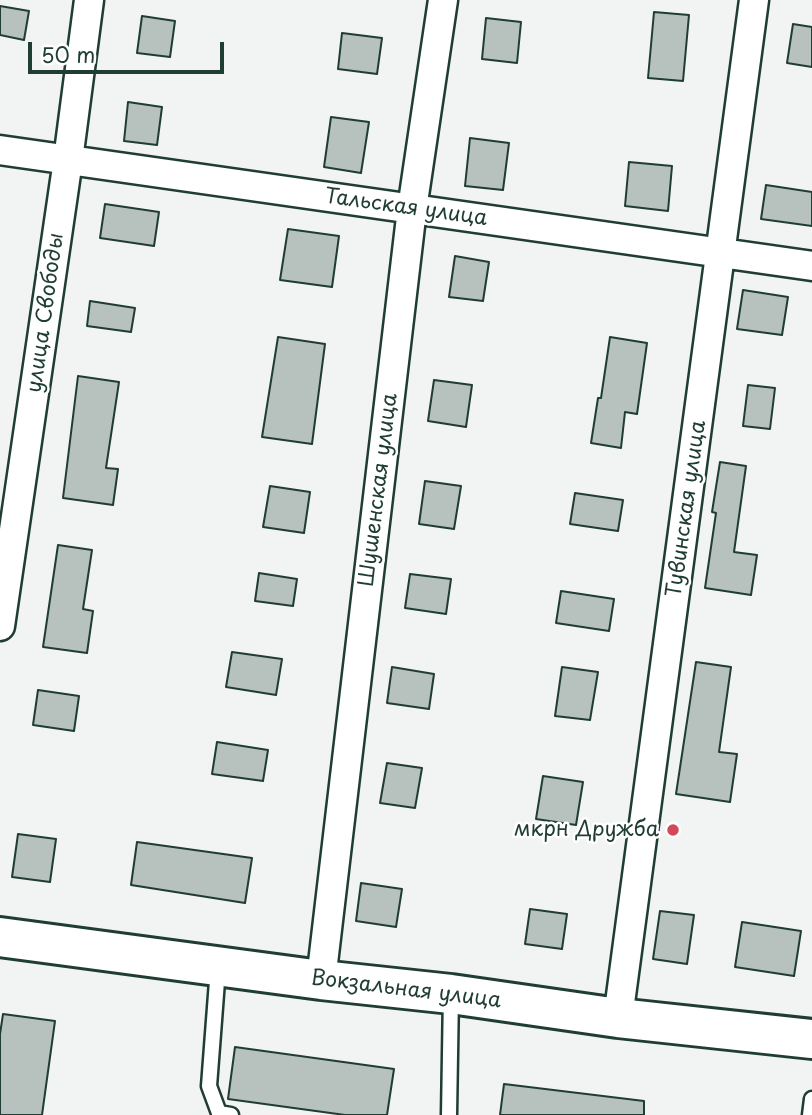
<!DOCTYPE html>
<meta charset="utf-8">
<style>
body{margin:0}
#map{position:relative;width:812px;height:1115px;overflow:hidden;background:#f2f3f3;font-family:"Playpen Sans",sans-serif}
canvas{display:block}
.scale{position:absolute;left:28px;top:42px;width:196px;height:32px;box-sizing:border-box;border:4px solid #1f3d34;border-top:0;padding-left:9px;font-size:21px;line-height:24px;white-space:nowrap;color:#1f3d34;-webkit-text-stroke:5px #fff;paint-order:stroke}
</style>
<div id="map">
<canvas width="812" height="1115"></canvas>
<div class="scale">50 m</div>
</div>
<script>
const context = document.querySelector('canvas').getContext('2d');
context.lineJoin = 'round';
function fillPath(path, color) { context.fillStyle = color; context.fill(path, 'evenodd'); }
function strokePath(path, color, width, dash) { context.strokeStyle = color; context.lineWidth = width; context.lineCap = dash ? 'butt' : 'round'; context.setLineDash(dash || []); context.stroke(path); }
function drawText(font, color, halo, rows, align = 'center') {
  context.font = font + ' "Playpen Sans",sans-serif'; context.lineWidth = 5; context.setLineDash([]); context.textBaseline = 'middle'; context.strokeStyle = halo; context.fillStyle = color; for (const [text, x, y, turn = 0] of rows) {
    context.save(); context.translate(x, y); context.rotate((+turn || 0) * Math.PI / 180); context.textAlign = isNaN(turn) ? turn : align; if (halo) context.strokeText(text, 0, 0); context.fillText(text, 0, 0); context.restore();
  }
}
const building = new Path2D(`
 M0,6l29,5 -5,29 -24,-5z
 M654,12l35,3 -6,66 -35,-3z
 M142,16l33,5 -5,36 -33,-4z
 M486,18l35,4 -4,41 -35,-4z
 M793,24l19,3v40l-25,-4z
 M342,33l40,5 -5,36 -39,-5z
 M128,102l34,5 -5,38 -33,-4z
 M331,117l38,5 -8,51 -37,-6z
 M470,138l39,5 -6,47 -38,-4z
 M629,162l43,4 -4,45 -43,-5z
 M766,185l46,7v34l-51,-7z
 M105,204l54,8 -5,34 -54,-8z
 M288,229l51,7 -7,51 -52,-7z
 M455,256l34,6 -6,39 -34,-4z
 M743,290l45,7 -6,38 -45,-6z
 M90,301l45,7 -4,24 -44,-6z
 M278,337l47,7 -13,100 -50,-7z
 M610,337l37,6 -10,71 -12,-2 -4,36 -30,-5 7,-45h3z
 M78,376l41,6 -13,86 12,1 -5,36 -50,-7z
 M434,380l38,5 -6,42 -38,-6z
 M748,385l27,3 -5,41 -27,-3z
 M720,462l26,4 -12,86 23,3 -6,40 -46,-7 11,-75 -4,-1z
 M425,481l36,5 -7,43 -35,-5z
 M270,486l40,6 -6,41 -41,-6z
 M575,493l48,7 -5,31 -48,-7z
 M58,545l34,5 -9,59 10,2 -6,42 -44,-6z
 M259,573l38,6 -4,27 -38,-5z
 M410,574l41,5 -5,35 -41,-6z
 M561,591l53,8 -5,32 -53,-8z
 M232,652l50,7 -6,36 -50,-8z
 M696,662l35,5 -12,85 18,2 -7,48 -54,-8z
 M392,667l42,7 -5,35 -42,-6z
 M562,667l36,5 -8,48 -35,-4z
 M38,690l41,6 -5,35 -41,-6z
 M217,742l51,8 -5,31 -51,-7z
 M387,763l35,5 -7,40 -35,-5z
 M543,776l40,6 -7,43 -40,-6z
 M18,834l38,5 -6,43 -38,-5z
 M137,842l115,16 -7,45 -114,-18z
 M361,883l41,6 -6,38 -40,-6z
 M530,909l37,5 -5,35 -37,-5z
 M660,911l34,4 -7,49 -34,-5z
 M742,922l59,9 -7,45 -59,-9z
 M3,1014l52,7 -13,94h-42v-81z
 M235,1047l159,22 -7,46h-42l-117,-16z
 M504,1084l140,17v14h-144z`);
fillPath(building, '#b7c1bd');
strokePath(building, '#1f3d34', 2);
const lane = new Path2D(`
 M218,968l-9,118 10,27 12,2
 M449,1115l2,-121
 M810,1115l2,-16`);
const street = new Path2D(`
 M0,150l812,116
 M0,626l68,-466 21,-160
 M321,980l91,-771 31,-209
 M618,1018l136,-1018`);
const secondary = new Path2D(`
 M0,937l321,43 130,14 167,24 194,21`);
strokePath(lane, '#1f3d34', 19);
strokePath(street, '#1f3d34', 33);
strokePath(secondary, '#1f3d34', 44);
strokePath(lane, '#fff', 14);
strokePath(street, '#fff', 28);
strokePath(secondary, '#fff', 38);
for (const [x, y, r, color] of [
 [673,830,7,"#d1495b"]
]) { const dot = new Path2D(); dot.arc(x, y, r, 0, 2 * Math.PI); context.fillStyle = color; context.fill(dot); strokePath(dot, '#fff', 2.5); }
drawText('21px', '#1f3d34', '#fff', [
 ["Тальская улица",406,208,8],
 ["улица Свободы",46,313,-82],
 ["Шушенская улица",379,490,-83],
 ["Тувинская улица",687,509,-82],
 ["Вокзальная улица",406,990,7]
]);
drawText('21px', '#1f3d34', '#fff', [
 ["мкрн Дружба",659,830]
], 'right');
</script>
